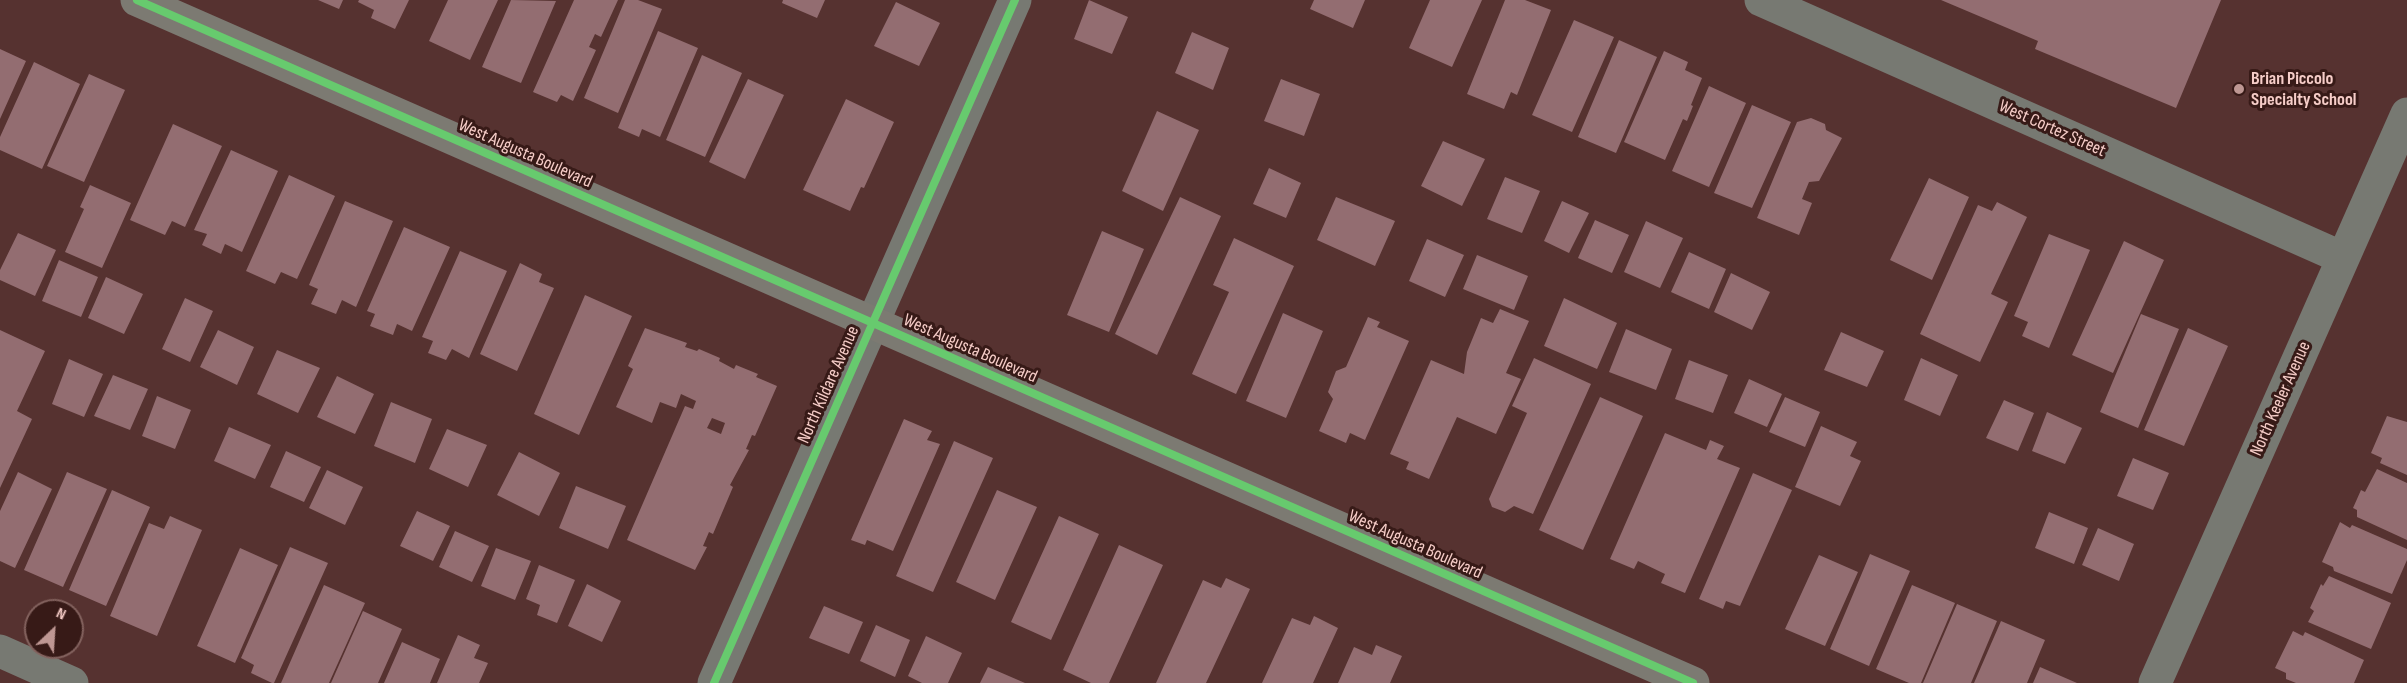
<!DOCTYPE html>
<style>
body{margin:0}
#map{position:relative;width:2407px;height:683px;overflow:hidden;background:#563230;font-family:"Sofia Sans Condensed",sans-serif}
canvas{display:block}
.north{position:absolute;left:24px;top:599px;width:60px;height:60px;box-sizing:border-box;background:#371a17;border:2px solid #83625e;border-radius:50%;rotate:25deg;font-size:16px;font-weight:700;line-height:24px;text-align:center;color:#f6cdc8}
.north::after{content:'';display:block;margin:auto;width:21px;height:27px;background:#be9793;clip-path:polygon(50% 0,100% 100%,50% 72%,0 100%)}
</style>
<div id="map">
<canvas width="2407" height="683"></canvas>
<div class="north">N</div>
</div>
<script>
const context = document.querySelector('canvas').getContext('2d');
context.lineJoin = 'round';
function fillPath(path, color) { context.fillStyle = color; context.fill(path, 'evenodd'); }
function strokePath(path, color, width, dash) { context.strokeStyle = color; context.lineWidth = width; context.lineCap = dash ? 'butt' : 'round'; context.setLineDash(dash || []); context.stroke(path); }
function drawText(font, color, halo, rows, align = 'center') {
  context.font = font + ' "Sofia Sans Condensed",sans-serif'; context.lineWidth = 6; context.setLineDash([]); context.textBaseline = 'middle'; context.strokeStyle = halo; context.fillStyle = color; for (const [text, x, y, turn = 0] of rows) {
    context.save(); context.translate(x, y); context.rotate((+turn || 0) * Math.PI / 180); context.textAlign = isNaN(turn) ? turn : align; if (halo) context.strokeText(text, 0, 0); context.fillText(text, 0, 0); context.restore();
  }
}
fillPath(new Path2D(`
 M318,0h25l-4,9z
 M359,0h50l-14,29 -24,-11 3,-8 -16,-8z
 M448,0h50l-28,60 -41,-19z
 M511,0l45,1 -35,82 -39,-16z
 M574,0h44l-17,37 -6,-3 -6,13 7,3 -23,51 -12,-6 -4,7 -24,-10z
 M625,0h13l24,9 -44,104 -34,-15z
 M783,0h42l-8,18 -35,-15z
 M1089,0l39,17 -16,37 -38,-15z
 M1314,0h51l-12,28 -43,-19z
 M1430,0h52l-30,67 -43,-19z
 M1505,0h20l26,10 -34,85 -6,-3 -7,17 -37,-15z
 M1941,0h280l-45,108 -141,-59 3,-8z
 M896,2l44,21 -21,43 -45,-20z
 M1574,20l40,17 -42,95 -40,-17z
 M658,31l40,17 -38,89 -18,-8 -3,8 -21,-9z
 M1192,32l37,16 -16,42 -38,-17z
 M1619,40l38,17 -41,96 -38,-16z
 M0,49l26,12 -26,58z
 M1664,51l24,11 -3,8 17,8 -11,27 2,1 -6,15 -4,-2 -18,41 -41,-18z
 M702,55l40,18 -37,84 -39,-17z
 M34,62l46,22 -38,85 -42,-19v-13z
 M89,74l36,16 -41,92 -37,-16z
 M748,79l36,16 -39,84 -36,-17z
 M1281,79l39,15 -16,42 -40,-15z
 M1709,86l37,17 -37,84 -37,-16z
 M846,99l48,23 -30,66 -3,-1 -11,24 -47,-21z
 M1752,105l39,17 -39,86 -38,-15z
 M1157,111l42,19 -36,81 -41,-20z
 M1811,118l14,6 1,6 16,8 -23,43 -10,1 -7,17 10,4 -13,32 -42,-17 40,-96z
 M173,124l49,22 -37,81 -13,-6 -7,14 -35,-15z
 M1443,141l42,18 -23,47 -41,-20z
 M231,150l47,21 -36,81 -17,-8 -4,10 -19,-9 5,-11 -13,-4z
 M1269,168l32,15 -15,35 -33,-14z
 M289,175l46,21 -38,83 -16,-7 -6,12 -29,-13z
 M1505,177l35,14 -18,42 -35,-14z
 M1929,178l40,19 -37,83 -42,-20z
 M90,185l41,18 -29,65 -37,-16 19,-43 -4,-2z
 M1180,197l41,19 -64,139 -42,-21z
 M1336,197l59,24 -20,45 -58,-26z
 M345,201l48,20 -37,86 -14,-7 -6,14 -25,-10 7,-15 -9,-4z
 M1562,201l27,12 -20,40 -25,-12z
 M1997,202l30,15 -36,77 17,8 -28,60 -60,-28 58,-129 14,6z
 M1595,220l34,15 -17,38 -34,-15z
 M1646,221l37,17 -23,50 -36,-16z
 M404,227l46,20 -38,84 -15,-7 -4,11 -23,-9 5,-12 -8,-3z
 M1102,231l42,18 -35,83 -42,-17z
 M18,233l38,17 -21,46 -35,-16v-10z
 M2049,234l41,16 -41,98 -27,-12 6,-14 -14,-6z
 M1234,238l60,28 -58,128 -44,-20 37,-82 -16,-7z
 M1427,239l37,16 -19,42 -36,-16z
 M2124,241l40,19 -51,113 -41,-18z
 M460,251l47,20 -38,87 -17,-9 -6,11 -18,-7 5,-12 -11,-4z
 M1689,252l37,17 -17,40 -38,-17z
 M1477,255l51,21 -14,34 -51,-21z
 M59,260l39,17 -17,40 -39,-16z
 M520,263l22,11 -3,8 15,6 -37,83 -37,-17z
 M1731,273l39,19 -18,38 -38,-18z
 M106,277l37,17 -19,40 -36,-16z
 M585,295l47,21 -53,119 -45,-21z
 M185,298l28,13 -23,51 -28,-13z
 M1564,298l53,25 -20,46 -53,-23z
 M1500,309l29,12 -23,52 15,6 -25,55 -39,-17 -28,62 -23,-10 3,-7 -19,-8 41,-94 33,14 3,-22 14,-34 12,5z
 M1283,313l40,18 -37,87 -40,-17z
 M2141,314l38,15 -41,99 -38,-16z
 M1368,317l12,5 -3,5 32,14 -44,99 -15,-7 -4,10 -27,-12 14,-32 -5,-7 8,-21 10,-4z
 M645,328l42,15 -2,4 12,4 2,-2 21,9 -1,3 15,8 2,-4 22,9 -2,3 21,9 -22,50 -3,-1 -6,14 3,1 -19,35 3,2 -20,47 -4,-2 -6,14 4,1 -12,23 -68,-30 58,-134 8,3 3,-8 -15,-7 -5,14 -16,-6 -8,21 -36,-16 17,-38 -5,-3zM712,418l13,5 -4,11 -14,-6z
 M2188,328l40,18 -44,100 -40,-16z
 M1626,329l46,20 -16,41 -47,-18z
 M0,330l45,21 -28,60 15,8 -32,69z
 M218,330l36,17 -17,38 -37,-18z
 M1841,332l43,19 -17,36 -43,-17z
 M277,350l43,18 -22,45 -41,-19z
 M1534,358l57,26 -58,130 -19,-8 -9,6 -13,-5 -3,-8 38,-86 -15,-7z
 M1921,358l37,17 -18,41 -36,-16z
 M69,359l34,15 -19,43 -32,-13z
 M1689,360l39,15 -15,38 -38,-14z
 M113,375l35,14 -18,41 -36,-14z
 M337,376l37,18 -19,40 -38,-17z
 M1749,379l33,15 -15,33 -33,-14z
 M157,396l34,14 -16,39 -33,-13z
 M1600,397l43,19 -60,134 -44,-20z
 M1785,397l35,15 -15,35 -36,-15z
 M2004,400l30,13 -16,38 -32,-13z
 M391,402l41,17 -17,44 -41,-17z
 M2047,412l35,16 -17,36 -33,-13z
 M2387,416l20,6v53l-27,-12 2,-5 -11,-5z
 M904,419l28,12 -5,9 13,4 -47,107 -26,-11 -2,5 -14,-5z
 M1821,426l36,16 -7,14 11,5 -21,45 -45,-19z
 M229,427l42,18 -16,34 -41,-18z
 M447,429l40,16 -19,42 -39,-18z
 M1665,433l41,17 4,-10 14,6 -7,13 23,9 -55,125 -24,-10 4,-9 -27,-13 -4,8 -24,-10z
 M954,441l39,17 -60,134 -37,-16z
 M286,451l35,16 -17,35 -34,-15z
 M519,452l41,21 -21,43 -42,-21z
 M2133,458l36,15 -16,37 -36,-14z
 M2377,469l30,14v57l-50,-23v-7l-4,-2 8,-18 4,2z
 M327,470l36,17 -18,38 -36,-17z
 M18,472l34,17 -37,79 -15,-7v-50z
 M67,472l40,17 -44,98 -39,-17z
 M1753,473l39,17 -52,116 -14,-5 -3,8 -24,-10z
 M576,486l50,20 -18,43 -49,-21z
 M112,490l38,17 -44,99 -37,-16z
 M997,490l40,17 -42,93 -39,-18z
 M417,511l33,15 -17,35 -33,-15z
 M2049,512l39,16 -14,36 -39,-16z
 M170,516l32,14 -45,106 -47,-20 39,-93 15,6z
 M1059,516l40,18 -48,106 -40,-18z
 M2340,522l10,6 2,-3 55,24v11l-15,34 -58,-23 -1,-4 -11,-5z
 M2098,528l36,16 -15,37 -37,-16z
 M455,531l34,15 -17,36 -33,-15z
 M1119,545l44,20 -54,118h-18l-28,-13z
 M290,547l38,16 -54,120h-2l-21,-10 3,-8 -13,-7z
 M240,548l38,17 -43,98 -38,-17z
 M496,548l35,13 -16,39 -34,-14z
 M1870,554l40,17 -41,95 -39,-17z
 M1819,555l39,17 -33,74 -40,-17z
 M539,565l36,15 -18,43 -20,-8 3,-10 -14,-6z
 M2329,576l62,27 -20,46 -63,-27 6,-11 -4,-3 11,-24 2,2z
 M1226,578l24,11 -44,94h-50l47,-103 18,8z
 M587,584l34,17 -19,41 -34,-16z
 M324,585l41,18 -36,80h-48z
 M1912,585l43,18 -34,80h-12l-33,-14z
 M1957,604l40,17 -26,62h-48z
 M824,606l39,16 -14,32 -40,-16z
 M363,611l39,18 -24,54h-47z
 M1314,616l24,12 -25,55h-51l30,-65 18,7z
 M2001,621l44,19 -18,43h-53z
 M876,625l34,15 -15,37 -35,-16z
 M2293,631l10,5 2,-4 59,28 -10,23h-58l-10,-4v-6l-11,-5z
 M458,635l22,10 -6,13 14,5 -9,20h-42z
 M926,636l36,17 -14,30h-26l-14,-7z
 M402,642l38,17 -10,24h-46z
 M1376,645l26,11 -12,27h-52l16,-36 18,8z
 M988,667l37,16h-45z
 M2040,667l37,16h-44z`), '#936d71');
strokePath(new Path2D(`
 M1761,0l582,258
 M0,651l72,32
 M714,683l301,-683
 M2155,683l252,-569`), '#777972', 33);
strokePath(new Path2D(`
 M137,0l1556,683`), '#7c7a72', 33);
strokePath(new Path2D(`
 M137,0l1556,683
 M714,683l301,-683`), '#67ca6e', 8);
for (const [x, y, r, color] of [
 [2239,89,6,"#be9793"]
]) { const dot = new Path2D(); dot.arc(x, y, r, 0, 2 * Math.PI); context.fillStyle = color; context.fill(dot); strokePath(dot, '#371a17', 2); }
drawText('bold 18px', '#f6cdc8', '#371a17', [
 ["Brian Piccolo",2251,79],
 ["Specialty School",2251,100]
], 'left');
drawText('18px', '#f6cdc8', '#371a17', [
 ["West Cortez Street",2052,129,24],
 ["West Augusta Boulevard",525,154,24],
 ["West Augusta Boulevard",970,349,24],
 ["North Kildare Avenue",829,385,-66],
 ["North Keeler Avenue",2281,399,-66],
 ["West Augusta Boulevard",1415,545,24]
]);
</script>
